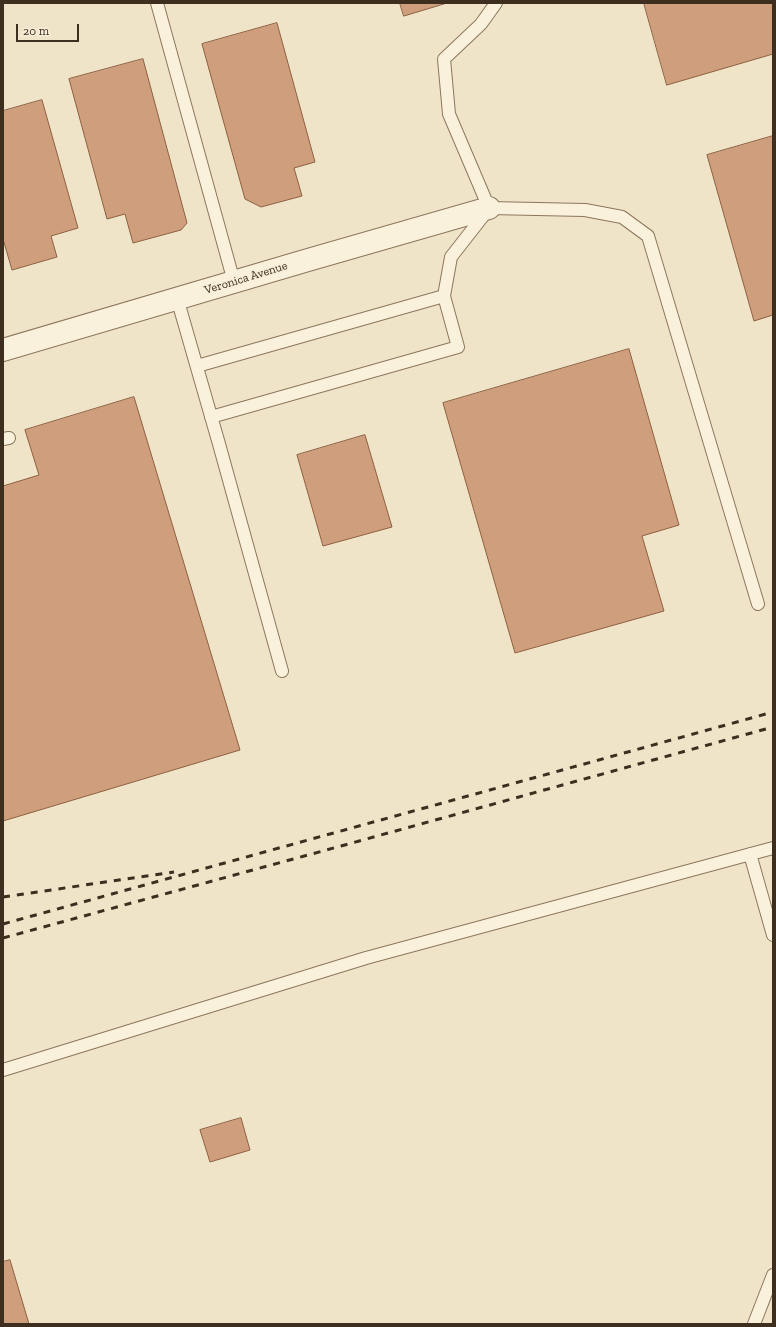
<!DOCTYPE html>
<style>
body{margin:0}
#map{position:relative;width:776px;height:1327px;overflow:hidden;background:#f0e4c8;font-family:"Zilla Slab",serif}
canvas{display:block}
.frame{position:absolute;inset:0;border:4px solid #3d2e20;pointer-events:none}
.scale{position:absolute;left:16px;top:24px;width:63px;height:18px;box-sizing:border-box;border:2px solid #3d2e20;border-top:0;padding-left:5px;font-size:12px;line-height:14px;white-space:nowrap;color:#3d2e20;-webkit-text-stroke:3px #f7eed8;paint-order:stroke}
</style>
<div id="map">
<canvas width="776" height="1327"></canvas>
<div class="frame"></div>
<div class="scale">20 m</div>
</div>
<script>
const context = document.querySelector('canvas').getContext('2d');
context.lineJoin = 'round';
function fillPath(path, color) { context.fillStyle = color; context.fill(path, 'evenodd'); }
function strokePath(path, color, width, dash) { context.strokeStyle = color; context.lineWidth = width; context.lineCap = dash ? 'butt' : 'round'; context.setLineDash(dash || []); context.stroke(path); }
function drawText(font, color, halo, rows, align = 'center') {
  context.font = font + ' "Zilla Slab",serif'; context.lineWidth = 3.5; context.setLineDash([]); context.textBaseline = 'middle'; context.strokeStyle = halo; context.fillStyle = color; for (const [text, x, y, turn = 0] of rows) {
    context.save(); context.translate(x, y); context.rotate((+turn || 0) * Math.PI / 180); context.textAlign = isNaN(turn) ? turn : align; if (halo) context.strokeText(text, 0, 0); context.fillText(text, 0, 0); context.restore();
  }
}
const building = new Path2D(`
 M400,3h47l-43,13z
 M644,3h129v51l-106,31z
 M277,23l38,139 -21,6 8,28 -41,11 -16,-8 -43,-155z
 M143,59l44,164 -6,7 -48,13 -8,-29 -18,5 -38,-140z
 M42,100l36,128 -27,8 6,21 -45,13 -9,-31v-128z
 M773,136v179l-19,6 -47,-166z
 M629,349l50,176 -37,11 22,75 -149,42 -72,-250z
 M134,397l106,353 -237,71v-335l36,-11 -14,-45z
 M365,435l27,92 -69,19 -26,-91z
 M241,1118l9,32 -40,12 -10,-32z
 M10,1260l19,64h-26v-62z`);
fillPath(building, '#cf9f7d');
strokePath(building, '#8d5f41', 1);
const service = new Path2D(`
 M157,3l77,279
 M489,208l96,2 37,7 26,19 110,368
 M489,208l-40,-94 -5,-55 37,-35 15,-21
 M444,296l7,-39 36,-46
 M177,298l42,146 63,227
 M197,366l247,-70 14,51 -247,70
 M3,439l6,-1
 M750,854l23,81
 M3,1070l363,-112 407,-110
 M754,1324l19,-49`);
const minor = new Path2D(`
 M3,350l305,-90 181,-52`);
strokePath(service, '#8d765c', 14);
strokePath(minor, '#8d765c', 24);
strokePath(service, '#faf1dc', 12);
strokePath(minor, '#faf1dc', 22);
strokePath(new Path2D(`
 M3,897l171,-25
 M3,924l770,-212
 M3,938l338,-92 432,-119`), '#3d2e20', 3, [7, 7]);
drawText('12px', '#3d2e20', '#f7eed8', [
 ["Veronica Avenue",246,278,-17]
]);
</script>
